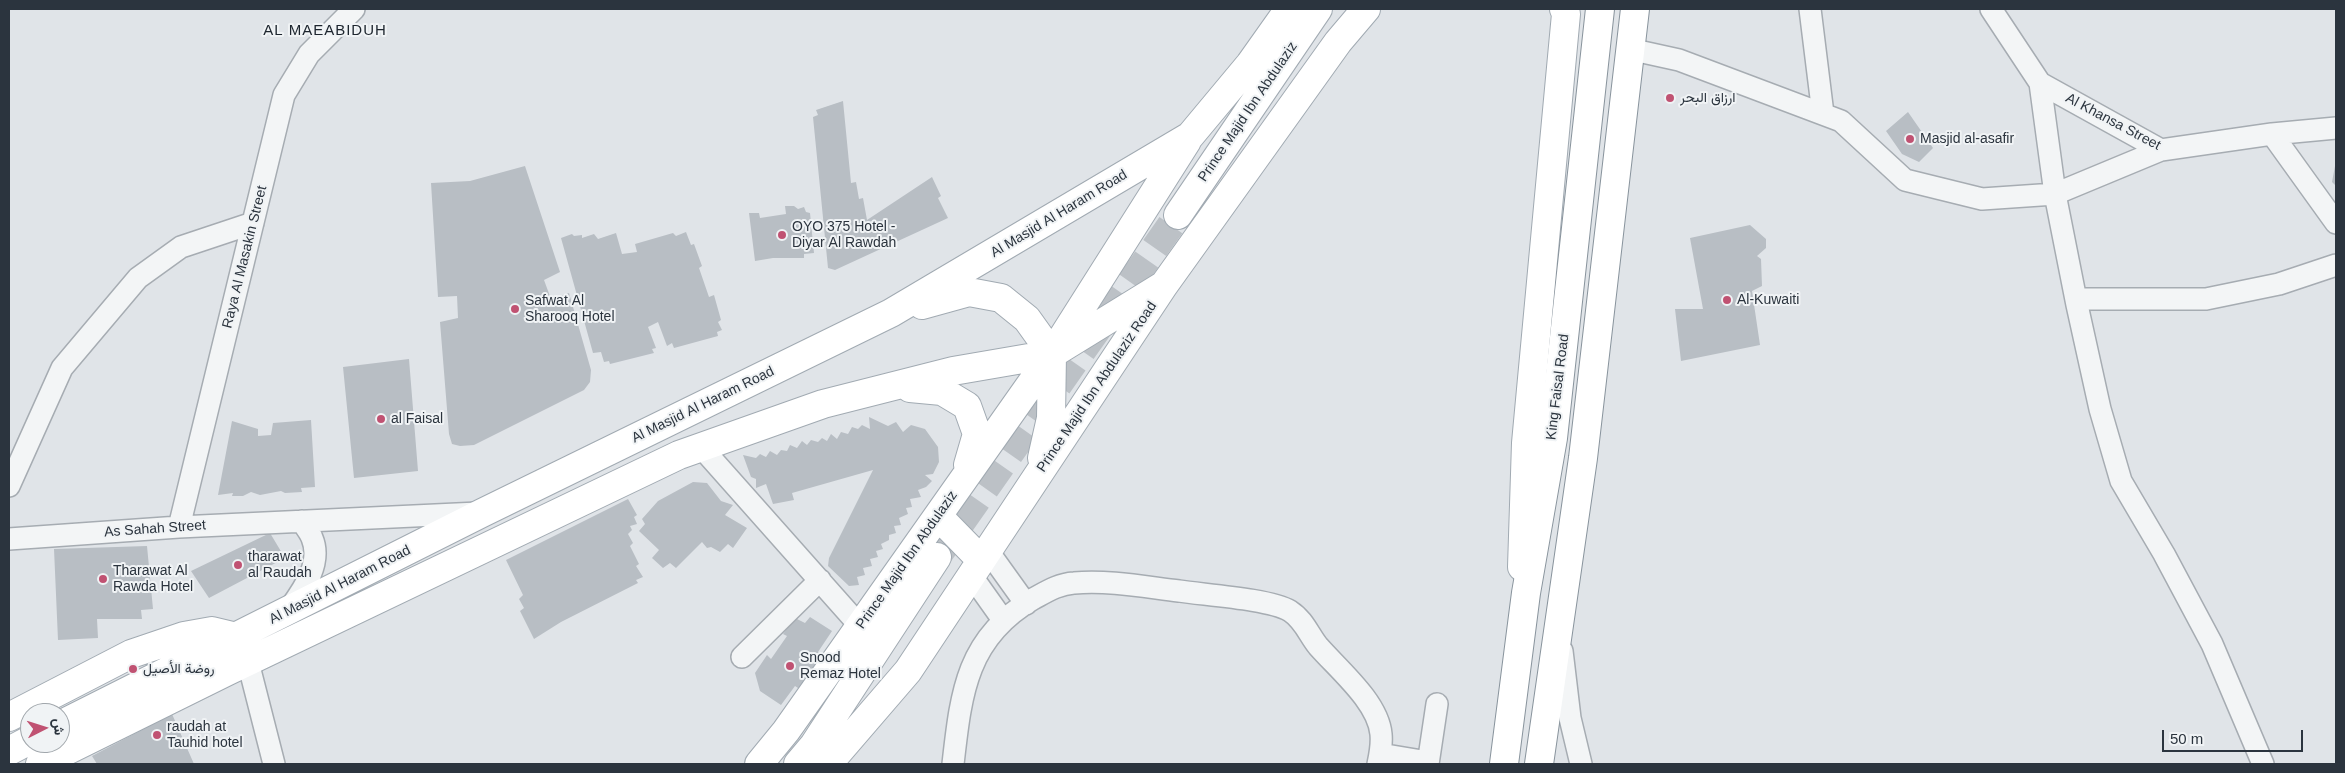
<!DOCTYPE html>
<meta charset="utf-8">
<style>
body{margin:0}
#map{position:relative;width:2345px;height:773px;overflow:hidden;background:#e0e4e8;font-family:Helvetica,Vazirmatn,sans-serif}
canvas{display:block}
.frame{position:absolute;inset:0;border:10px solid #2b343e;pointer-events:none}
.north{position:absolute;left:20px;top:703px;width:50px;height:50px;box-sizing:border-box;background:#f0f3f5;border:1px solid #a1a7ac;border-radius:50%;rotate:85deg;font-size:14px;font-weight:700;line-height:20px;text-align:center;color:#2b343e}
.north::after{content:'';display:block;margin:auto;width:18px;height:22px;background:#c05272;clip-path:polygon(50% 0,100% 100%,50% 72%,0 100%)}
.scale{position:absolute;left:2162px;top:730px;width:141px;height:22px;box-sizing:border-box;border:2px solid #2b343e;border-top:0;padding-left:6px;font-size:15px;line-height:18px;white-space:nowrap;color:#2b343e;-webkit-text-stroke:4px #f0f3f5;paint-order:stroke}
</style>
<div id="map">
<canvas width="2345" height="773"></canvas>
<div class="frame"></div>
<div class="north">ش</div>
<div class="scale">50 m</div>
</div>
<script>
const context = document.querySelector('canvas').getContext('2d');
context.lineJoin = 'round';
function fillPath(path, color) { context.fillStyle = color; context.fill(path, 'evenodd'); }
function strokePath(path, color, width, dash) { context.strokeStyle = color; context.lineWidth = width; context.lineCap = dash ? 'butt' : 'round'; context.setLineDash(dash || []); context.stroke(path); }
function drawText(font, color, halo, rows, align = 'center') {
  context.font = font + ' Helvetica,Vazirmatn,sans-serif'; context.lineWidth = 4; context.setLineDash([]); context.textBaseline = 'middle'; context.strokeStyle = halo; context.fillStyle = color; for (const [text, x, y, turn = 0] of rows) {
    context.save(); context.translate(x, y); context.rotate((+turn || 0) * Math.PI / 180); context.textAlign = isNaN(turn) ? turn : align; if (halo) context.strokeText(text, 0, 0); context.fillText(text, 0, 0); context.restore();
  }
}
fillPath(new Path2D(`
 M843,101l8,82 5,-1 3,17 4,-1 4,22 65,-43 9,19 -3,2 10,20 -113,52 -7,-2 -15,-151 5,-2 -2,-5z
 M1908,112l25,36 -14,14 -17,-8 -16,-23z
 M525,166l35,106 -16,8 7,19 18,-6 22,77 -1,12 -6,8 -110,55 -14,1 -8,-2 -3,-10 -9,-112 18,-4 -1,-22 -19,1 -7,-114 39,-2z
 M2335,166h1v20l-4,-4z
 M785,206h9l4,3 6,-2 2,5 4,1 4,40 -10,1v4h-31l-18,3 -6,-48h10l1,5 26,-4z
 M1750,225l16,14v9l-9,8 4,3 1,27 -10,5 8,54 -79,16 -6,-52h28l-13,-71z
 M686,232l5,13 3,-1 8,22 -3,2 10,29 5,-2 7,25 -3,2 4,8 -5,2 1,4 -44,12 -2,-5 -5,3 -9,-24 -10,5 8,21 -4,1 2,4 -44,11 -1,-3 -5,1 -3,-10 -8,1 -32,-115 11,-4 2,2 8,-1v3l12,-4 4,5 18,-6 6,21 15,-2 -2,-8 38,-11 3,3z
 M409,359l9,112 -64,7 -11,-111z
 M869,417l19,9 8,-4 7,10 8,-7 14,4 13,18 1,15 -6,12 -8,1 7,6 -6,6 -8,3 3,7 -11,2 2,8 -6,1 2,6 -9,4 2,7 -7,1 2,7 -7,2v5l-8,4 2,5 -7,2 2,6 -8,2 2,7 -9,2 2,7 -8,2 2,8 -10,1 -21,-20 1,-8 44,-88 -81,23 2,7 -21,4 -7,-20 -10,4v-9l-5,-2 -8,-22 13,3 4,-4 6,3 4,-6 7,4 4,-5 6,1 3,-6 7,3 5,-7 5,4 4,-5 7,2 4,-4 5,3 4,-7 6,5 4,-7 7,2 4,-7 6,2 4,-4 8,4z
 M311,420l4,67 -14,1 1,4 -17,1 -4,-2 -21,4 -9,-3 -8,4h-11l1,-3 -15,2 14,-74 26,8v7l13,-1 2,-12z
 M693,482l14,1 14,18 12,4 -8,10 22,13 -14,20 -5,-4 -8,8 -9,-5 -4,1 -5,-6 -26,26 -6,-5 -7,5 -11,-10 7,-8 -20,-19 6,-7 -3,-5 16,-18z
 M628,499l9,16 -3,2 3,7 -7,2 2,4 -4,4 5,9 -3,3 9,18 -3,2 7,11 -7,3 2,3 -77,39 -27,17 -14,-28 4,-3 -5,-9 4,-4 -17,-35z
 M270,533l15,25 -76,40 -18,-27z
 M147,546l6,63 -12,1 1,9h-45l1,19 -40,2 -4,-91z
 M810,617l22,14 -14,21 8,6 -22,34 -9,-6 -14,19 -21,-14 -5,-18 12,-18 4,4 16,-23 -4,-2 12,-16 10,5z
 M172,714l22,50h-97l-5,-8z`), '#b8bec4');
strokePath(new Path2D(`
 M937,557l241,-342`), '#bcc1c6', 28, [28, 14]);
const minor = new Path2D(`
 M1810,9l13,105
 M1991,9l49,74 121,67 111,-16 64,-6
 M1629,49l50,11 162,61 64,59 77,19 73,-5 106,-44
 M2040,83l15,111 22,111 23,104 21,72 43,73 48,90 51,120
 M2272,134l64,89
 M2076,299h130l73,-15 57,-19
 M701,447l159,179
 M9,486l53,-118 76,-90 43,-31 72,-24
 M179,527l105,-432 25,-41 45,-45
 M9,539l170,-12 299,-14
 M988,551l38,53
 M971,575l32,45
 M288,611c14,-20 35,-47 24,-73 -2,-6 -7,-11 -10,-17
 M1562,651l8,67 11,46
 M742,657l78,-77
 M248,662l26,102
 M1380,754l48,8
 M953,764c8,-70 13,-126 80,-165 13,-7 25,-15 41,-16 35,-3 71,4 105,8 26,4 91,8 111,20 14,9 19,24 28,35 21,24 60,56 63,88 1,10 -1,21 -3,30
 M1428,764l9,-60`);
const major = new Path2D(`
 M1178,215l140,-206
 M922,305l47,-13 32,6 26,21 25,35 -1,64 -9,40
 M910,388l32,3 25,15 10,28 -9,31
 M938,516l43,44
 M1522,567l4,-124 40,-429 -2,-5
 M9,717l122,-63 53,-18 28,-5 25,6
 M60,725l422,-212 409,-200 299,-177 60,-72 39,-55
 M9,751l21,-11
 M40,764l188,-93 451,-216 144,-51 130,-33 99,-17 112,-69
 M759,764l27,-33 266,-377 135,-213
 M798,764l16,-19 123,-188
 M828,764l80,-93 256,-386 174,-243 28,-33`);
const highway = new Path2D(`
 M1504,764l22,-171 27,-155 47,-429
 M1539,764l44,-306 52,-449`);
strokePath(minor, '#a6acb2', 24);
strokePath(major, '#a1aab2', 30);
strokePath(highway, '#89949d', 30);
strokePath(minor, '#f3f5f6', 21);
strokePath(major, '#fff', 28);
strokePath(highway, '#fff', 28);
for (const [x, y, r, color] of [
 [1670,98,5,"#c05272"],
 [1910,139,5,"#c05272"],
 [782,235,5,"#c05272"],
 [1727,300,5,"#c05272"],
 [515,309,5,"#c05272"],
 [381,419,5,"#c05272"],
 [238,565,5,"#c05272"],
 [103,579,5,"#c05272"],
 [790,666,5,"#c05272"],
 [133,669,5,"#c05272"],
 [157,735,5,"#c05272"]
]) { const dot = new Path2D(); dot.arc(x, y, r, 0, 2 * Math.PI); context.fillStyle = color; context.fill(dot); strokePath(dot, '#f0f3f5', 2); }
drawText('14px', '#2b343e', '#f0f3f5', [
 ["ارزاق البحر",1680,98],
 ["Masjid al-asafir",1920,139],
 ["OYO 375 Hotel -",792,227],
 ["Diyar Al Rawdah",792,243],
 ["Al-Kuwaiti",1737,300],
 ["Safwat Al",525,301],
 ["Sharooq Hotel",525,317],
 ["al Faisal",391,419],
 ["tharawat",248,557],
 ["al Raudah",248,573],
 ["Tharawat Al",113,571],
 ["Rawda Hotel",113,587],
 ["Snood",800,658],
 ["Remaz Hotel",800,674],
 ["روضة الأصيل",143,669],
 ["raudah at",167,727],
 ["Tauhid hotel",167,743]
], 'left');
drawText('14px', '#2b343e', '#f0f3f5', [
 ["Prince Majid Ibn Abdulaziz",1248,112,-56],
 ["Al Khansa Street",2113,122,28],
 ["Al Masjid Al Haram Road",1059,214,-31],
 ["Raya Al Masakin Street",245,257,-76],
 ["Prince Majid Ibn Abdulaziz Road",1097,387,-56],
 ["King Faisal Road",1558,387,-83],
 ["Al Masjid Al Haram Road",703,405,-26],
 ["As Sahah Street",155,529,-4],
 ["Prince Majid Ibn Abdulaziz",907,560,-55],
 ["Al Masjid Al Haram Road",340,585,-27]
]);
context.letterSpacing = '1px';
drawText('15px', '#1d252e', '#f0f3f5', [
 ["AL MAEABIDUH",325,31]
]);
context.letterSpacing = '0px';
</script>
